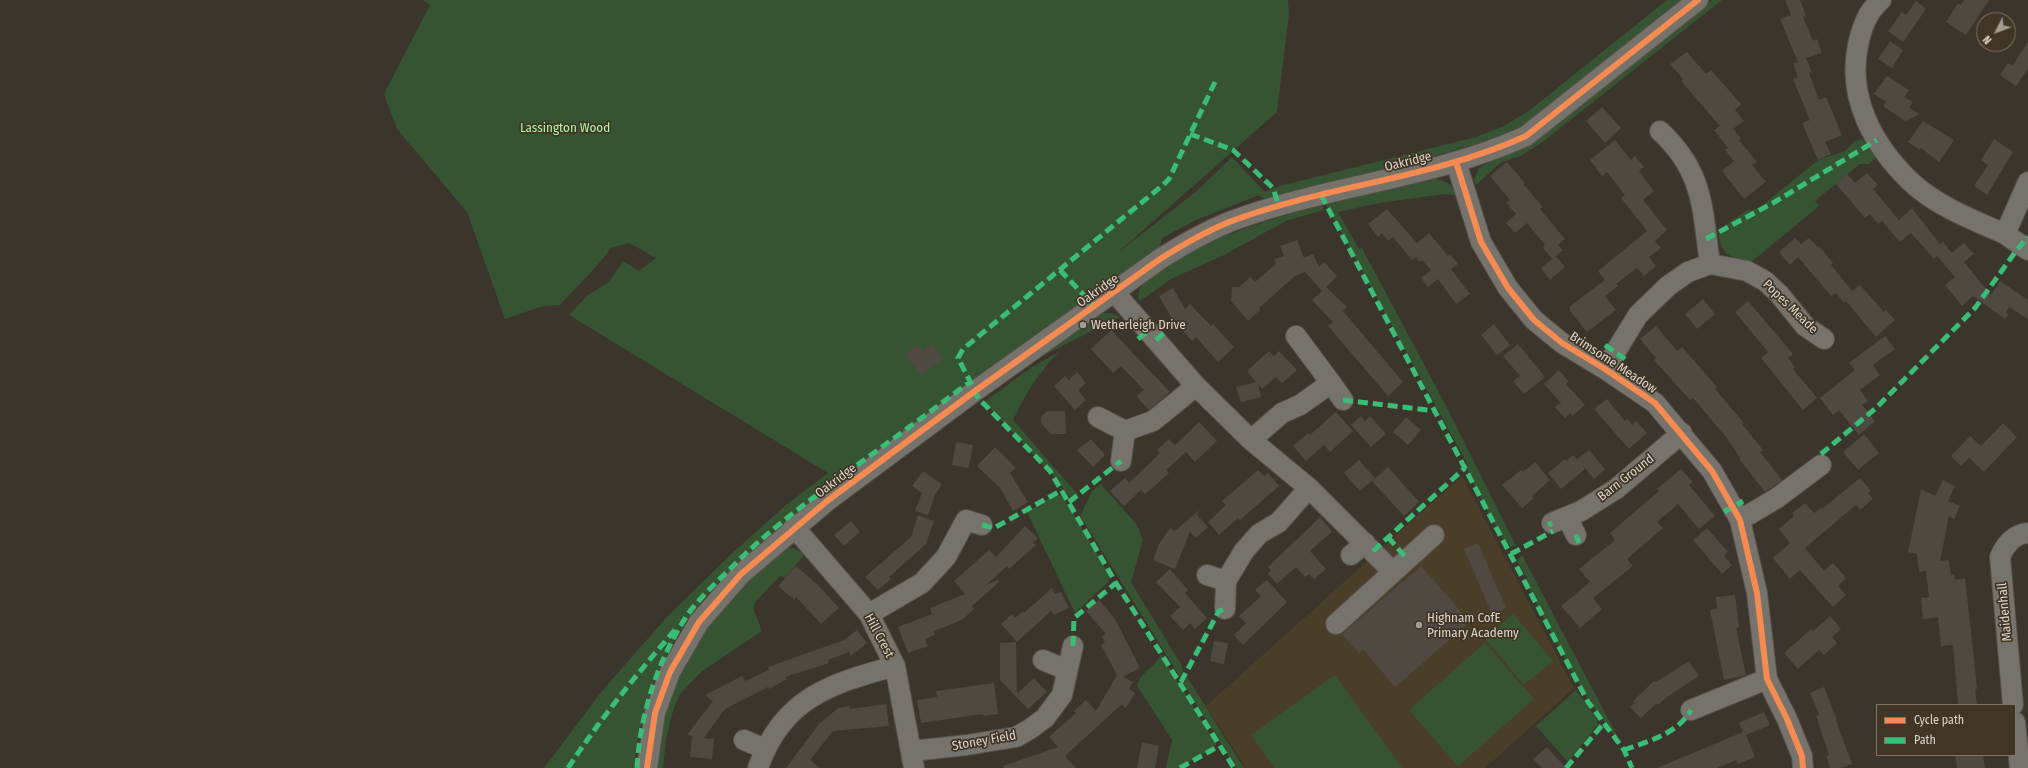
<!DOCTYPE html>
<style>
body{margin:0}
#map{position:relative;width:2028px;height:768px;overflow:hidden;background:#3b352c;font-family:"Fira Sans Condensed",sans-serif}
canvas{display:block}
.legend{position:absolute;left:1876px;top:704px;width:140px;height:52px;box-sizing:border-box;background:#413626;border:1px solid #7f7568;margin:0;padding:5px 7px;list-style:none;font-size:12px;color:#dbd4ca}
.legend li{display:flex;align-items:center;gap:8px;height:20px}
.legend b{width:20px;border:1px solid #7f7568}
.north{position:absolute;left:1976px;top:12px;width:40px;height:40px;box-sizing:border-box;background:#413626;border:1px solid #7f7568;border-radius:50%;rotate:228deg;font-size:11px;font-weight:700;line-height:16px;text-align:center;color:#dbd4ca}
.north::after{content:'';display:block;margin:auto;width:14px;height:18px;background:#a39c93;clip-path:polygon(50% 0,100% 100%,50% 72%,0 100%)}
</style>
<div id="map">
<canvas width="2028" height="768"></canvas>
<ul class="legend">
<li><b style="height:5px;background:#f68b52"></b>Cycle path</li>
<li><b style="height:5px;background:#3abd76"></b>Path</li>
</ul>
<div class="north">N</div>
</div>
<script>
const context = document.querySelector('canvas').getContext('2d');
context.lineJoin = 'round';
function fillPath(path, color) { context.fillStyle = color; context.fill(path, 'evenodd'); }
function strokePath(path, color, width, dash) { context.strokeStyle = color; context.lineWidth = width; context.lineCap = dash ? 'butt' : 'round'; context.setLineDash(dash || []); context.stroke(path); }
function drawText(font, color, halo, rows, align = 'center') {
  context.font = font + ' "Fira Sans Condensed",sans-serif'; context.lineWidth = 3.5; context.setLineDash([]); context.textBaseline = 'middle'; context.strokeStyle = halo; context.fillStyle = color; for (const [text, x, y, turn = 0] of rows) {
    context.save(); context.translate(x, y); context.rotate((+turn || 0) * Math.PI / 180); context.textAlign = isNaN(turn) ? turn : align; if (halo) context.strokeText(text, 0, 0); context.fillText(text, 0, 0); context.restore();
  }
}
fillPath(new Path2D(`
 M1462,476l112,212 -89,80h-239l-40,-62z`), '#4b3e29');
fillPath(new Path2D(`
 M423,0h865l1,14 -12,98 -162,143 83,-65 34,-33 33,35 15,-6 196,-49 28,-11 26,-16 137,-110h15l-147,118c-32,19 -59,26 -94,36 -52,15 -105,26 -157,39l-18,7 -7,-5 -63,25 -34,18 -2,8c-67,48 -132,98 -198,146 -52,37 -105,73 -155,112 -74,58 -140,117 -163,211 -5,17 -9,36 -9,53h-91l58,-77 63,-72 65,-64 56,-50 42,-32 -259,-158 19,-20 21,-13 14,-21 16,10 17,-13 -27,-15 -18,5c-15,21 -34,38 -51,57l-17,1 -38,13 -38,-107 -70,-83 -13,-35 46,-89z
 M1712,0h10l-182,144 -18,11 -22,8 -24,22 -2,-5 5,-12 72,-40z
 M1862,139l14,19 -7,6h-9l-45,37 4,5 -69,57c-23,-7 -29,-8 -32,-33l31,-21 2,2 13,-7 54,-44 27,-9 10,-10z
 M1435,178l15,6 6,11 -11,-1 -66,9 -41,9 21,37 3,-1 81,152 73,146 -9,1 -39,-73 -1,-11 -141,-258z
 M1322,205l2,5 -38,11 -62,34 -53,24 -31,22 -2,-2c-3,-42 150,-85 184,-94z
 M1103,313h8l9,4 -86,43 59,-44z
 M1059,352c-21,21 -33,41 -46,68l66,76 -4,2 -6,-2 -11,-15 -74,-79 48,-35z
 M1101,484l36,41 6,15 -12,42 51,84 1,9 -3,2 -99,-160v-3l11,-23z
 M1055,494l8,3 47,78 -2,7 -33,31 -48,-101z
 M793,548l12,6 -20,24 -3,-2 -3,1 -23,24 -3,7 9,23 -61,41 -21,22 -7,17 -7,28 -3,29h-8c3,-17 4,-35 9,-51 14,-54 49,-104 90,-142 11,-10 23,-25 39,-27z
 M1522,555l100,190c-41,-48 -68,-107 -97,-164l2,-3 -10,-17z
 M1513,614l40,47 -29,24 -39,-47z
 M1485,643l49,56 -76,67 -49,-56z
 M1161,654l55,90 -3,5 -34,19h-13l6,-28 -35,-54c3,-14 19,-19 24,-32z
 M1335,675l67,93h-127l-24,-33z
 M1187,677l57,91h-8l-52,-84z
 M1576,690l21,29 1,5 -30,38 -32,-36z`), '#375432');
fillPath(new Path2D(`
 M1785,0h15l6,16 -3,1 10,24 4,-2 5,14 -16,5 6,14 -5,2 2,-1 10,27 7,-3 16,38 -17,7 6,12 -13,6 -16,-37 8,-3 -17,-41 5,-2 -5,-14 5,-1 -18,-43 11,-4z
 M1964,0h25l-23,35 -20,-13 12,-19 3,2z
 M1916,1l10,8 -23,33 -15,-11 14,-19 4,3z
 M1890,41l13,9 -11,18 -14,-9z
 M2028,42v27l-12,17 -16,-11 8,-12 4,3z
 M1687,52l19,22 5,-4 30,34 -6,6 9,11 -11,8 8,9 -2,2 18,22 -5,3 14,17 -22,17 -22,-28 12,-10 -9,-11 3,-2 -14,-18 6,-4 -39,-45 2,-2 -13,-15z
 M1887,76l22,14 -5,7 9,5 -4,6 11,6 -15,7 -22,-15 3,-4 -12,-8z
 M1602,107l19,21 -16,15 -19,-22z
 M1923,121l31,19 -15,22 -18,-14 -1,2 -12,-8z
 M1994,139l19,13 -26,43 -13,-9 14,-21 -7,-5z
 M1615,140l16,20 4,-4 9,11 -5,4 15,20 -11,9 24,30 -12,11 6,7 -12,9 7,9 -12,10 -7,-8 -21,16 2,2 -13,10 11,14 -29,22 -17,-21v-5l35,-26 -7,-9 49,-40 -26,-33 4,-3 -18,-23 -5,4 -12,-16z
 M1507,162l18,21 -2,1 20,23 -3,2 25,30 -7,6 5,5 -11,9 -9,-11 2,-3 -18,-22 -12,10 -9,-10 10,-9 -10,-11 4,-3 -20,-24z
 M1867,173l11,12 -5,4 26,31 13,-12 28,36 3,-2 9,11 12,-10 10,11 -10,8 27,33 9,-14 28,19v19l-19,-12 -3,5 3,3 -4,4 -32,-23 -11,10 -17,-21 10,-8 -18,-21 -3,3 -23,-26 -11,9 -18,-21 -4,3 -8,-10 -5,4 -29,-34 11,-10 8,9z
 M1387,209l30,34 12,-10 19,23 2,-2 8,10 -7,5 19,25 -14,10 -18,-25 -10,8 -7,-9 10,-8 -9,-10 -2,2 -4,-5 -4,3 -19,-23 -5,4 -6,-8 -4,4 -10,-13z
 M1795,238l6,6 8,-6 9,9 1,-1 14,17 -2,2 21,26 8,-6 24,27 2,-2 9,10 -19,17 -30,-36 -2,2 -8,-10 -5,3 -33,-39 -8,8 -11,-13z
 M1297,240l7,18 9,-4 6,13 5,-5 13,14 -11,11 21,20 -4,4 60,71 -15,14 -60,-70 5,-4 -21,-22 10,-9 -17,-19 -10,4 -36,32 1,2 -12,11 -17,-20 1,-14h7l11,-10 5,5 21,-18 -2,-5 10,-3 -4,-10z
 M1556,256l9,11 -15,13 -9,-12z
 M1173,288l12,21 5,-5 21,22 2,-2 21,23 -16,15 -22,-25 -4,4 -21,-24 -12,-21z
 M1703,299l12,15 -18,15 -12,-15z
 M1748,301l45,53 -5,4 7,9 -2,2 24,29 -14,12 -42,-52 7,-6 -33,-40z
 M1494,324l16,21 -13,10 -16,-20z
 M1656,326l21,25 5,-4 35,40 -2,2 29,34 -2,1 21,26 -3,2 22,28 -17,12 -26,-33 1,-1 -14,-21 -33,-39 -3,2 -36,-40 2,-2 -16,-19z
 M1111,330l59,62 -21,18 -13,-14 8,-6 -23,-24 -8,7 -22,-24z
 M1885,336l10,13 -22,16 7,10 -20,15 8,11 -6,4 13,16 -16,14 -20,-25 -6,5 -13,-17 35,-28 -6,-7z
 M918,344l5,7 9,-7 11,15 -22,16 -16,-21z
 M1518,344l27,33 -21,17 -11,-13 7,-5 -17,-20z
 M1269,351l5,5 5,-5 18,19 -15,13 -6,-6 -14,12 -4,-5 3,13 -20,5 -5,-15 20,-5 -9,-11z
 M1559,370l10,12 -3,2 19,21 -13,11 -2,-3 -5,5 -10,-11 6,-4 -17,-19z
 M1077,372l9,11 -8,7 8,10 -11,10 -21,-24 11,-10 4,4z
 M1607,399l18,22 3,-2 4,6 4,-4 11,12 -18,16 -35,-40z
 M1047,411h18l1,23h-15l-10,-11v-6z
 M1336,412l17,19 -23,21 -6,-7 -18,16 -13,-15 15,-13 2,2z
 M1361,416l4,5 5,-5 16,18 -15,13 -20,-22z
 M1406,417l15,13 -13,15 -15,-13z
 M1199,422l18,19 -22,21 -9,-10 -20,18 3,3 -13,12 -11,9 -4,-4 -17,16 -14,-15 15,-13 4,5 31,-30 -3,-3 12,-11 6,6z
 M2003,423l14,14 -33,35 -15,-14 -8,8 -10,-10 19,-20 11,10z
 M1864,434l15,19 -21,17 -15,-18z
 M1091,439l14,16 -12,12 -16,-17z
 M956,442l17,3 -4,23 -17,-3z
 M995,447l21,21 -6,5 18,29 -15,9 -13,-23 -23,-22z
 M1589,450l16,19 -11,10 -14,-17 5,7 -24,20 -13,-16 17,-14 1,2 7,-6 4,4z
 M1359,460l16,18 -15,13 -16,-18z
 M1535,462l15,18 -18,16 2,2 -12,10 -20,-23 19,-15 2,2z
 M1388,467l31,35 -15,14 -32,-35z
 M1681,469l12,13 -4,3 26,31 -16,13 -21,-25 -21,18 6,6 -36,31 6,7 -40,32 9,11 -22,19 -19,-22 29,-24 -11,-13 36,-29 -5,-7 49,-42 -2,-2z
 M1258,470l6,6 4,-3 11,13 -39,34 -2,-2 -19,17 -11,-13 18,-17 -4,-4z
 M923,471l19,13 -7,11 -7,20 -13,-4 7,-18 -10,-7z
 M1860,478l11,13 -3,2 5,6 -13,11 -4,-5 -51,43 19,23 9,-8 13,15 -8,8 8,9 -13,12 -33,-37 -10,9 -17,-21 17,-15 -11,-14 15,-13 -2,-3 13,-10 9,10 7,-5 1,1z
 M1943,480l12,6 -7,15 12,5 -6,13 -5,-3 -9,45 9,-1 2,15h3l1,5 10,-2 9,81 3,30h-2l2,16h-19l-5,-60 -12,1 -3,-29 -15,2 -2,-21 8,-1 -3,-26 -7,1 -2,-18 -9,-2 13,-63 14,7z
 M1199,510l-2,5 11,12 -12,11 -6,-6 -15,37 -22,-9 6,-16 11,-16 5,3z
 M918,515l16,6 -8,23 -37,33 2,2 -13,11 -13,-13 46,-40z
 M1320,517l12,15 -22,19 16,18 -12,10 -5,-5 -4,3 -9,-10 -19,17 -9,-10 3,-4 -3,-3z
 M851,521l9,11 -16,14 -10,-11z
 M1025,526l13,12 -5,5 3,2 -27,24 -2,-3 -21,19 12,-5 1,2 -27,24 2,3 -12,11 -28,11 1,4 -10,4 3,7 -20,7 -10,-26 34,-13 -2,-6 35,-14 -11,-13 35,-31 7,7z
 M1707,528l21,24 -4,4 8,9 -10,9 -29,-34z
 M1478,543l28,65 -14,6 -28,-65z
 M796,566l21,18 22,24 -18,16 -25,-27 -2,3 -16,-14z
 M1421,566l49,56 -75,65 -32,-38 -4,4 -17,-19z
 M1170,569l18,21 -3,3 22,25 -12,11 -5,-6 -7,7 -13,-14 10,-9 -24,-25z
 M1267,580l20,22 -44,43 -9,-10 12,-12 -7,-7 22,-20 -6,-6z
 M1052,588l3,6 6,-2 8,16 -15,7 -3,-4 -34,31 -16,-18 11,-10 3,4 8,-7 1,2z
 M1735,595l4,32 -3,1 10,47 -22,5 -14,-70 7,-1 -1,-12z
 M1099,600l16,19 25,49 -17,9 10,5 -4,7 6,4 -9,15 -5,-3 -56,51 11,12h-72l-1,-2 55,-19 -9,-10 27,-24 -2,-2 12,-11 10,11 21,-36 -16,-30 4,-2 -3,-7 4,-2 -20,-23z
 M1830,616l11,13 -9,8 5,6 -13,12 -5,-5 -21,19 -14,-16 27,-24 2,2z
 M857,630l10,13 -16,13 -2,-4 -21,8 1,3 -44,14 2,2 -18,10 -1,-2 -43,22 -21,29 10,1 -2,20 -22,-2 2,-21 -5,-1 26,-34 -8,-6 37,-19 3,5 24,-11 -1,-3 76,-27z
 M1214,641l14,2 -4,21 -14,-3z
 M1016,642l1,52 17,-16 13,14 -19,17 -28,-29v-37z
 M1689,661l10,15 -32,21 -9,8 -1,-2 -16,15 -11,-11 5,-4 -2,-2 21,-20 2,1z
 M994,683l4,31 -14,2 -1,-2 -62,9 -4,-23 20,-3 -1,-6z
 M1824,687l13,33h-1l16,44 -11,4h-11l-4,-12 3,-1 -13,-39 3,-2 -9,-21z
 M886,704l3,22 -56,5 -23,29 10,8h-34l33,-44 19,-16 12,-2v3z
 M1764,712l6,13 -24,10 9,22 -17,7 -2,-4 -19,8h-60l86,-36 -4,-9z
 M1142,742l17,4 -4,22h-18z
 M1547,747l19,21h-24l-9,-9z
 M1955,755h28l2,13h-28z`), '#4f4942');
const minor = new Path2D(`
 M1881,0c-4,4 -9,9 -12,14 -5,9 -9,21 -11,31 -11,53 15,100 52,136 26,25 63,39 95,53l23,-52
 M1660,131c44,41 42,77 50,133
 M1456,162l25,80 27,46 26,32 28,23 43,26 50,34 57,68 28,49 17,73 10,86 20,40 15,37 1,12
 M2005,234l23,16
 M1115,293l81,93 55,54 58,48 84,84
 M1605,369l33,-54 30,-29 20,-14 22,-8 37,7 18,10 14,13 26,32 19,13
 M1331,383l12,17
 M1098,417l27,14 28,-10 43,-35
 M1251,440l31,-27 18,-8 31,-22 -35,-47
 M1121,461l4,-30
 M1567,517l9,18
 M1740,520l37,-22 44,-33
 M1552,523l29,-12 35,-22 66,-56
 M794,527l75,87 26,52 19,102
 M1351,555l14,-12
 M1207,575l19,6
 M1225,609l1,-28 18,-30 15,-17 20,-12 30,-34
 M869,614l53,-31 24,-26 20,-37 16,5
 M1336,624l98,-89
 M1043,660l24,10
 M2013,705l-13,-148c5,-12 14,-23 28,-24
 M1691,710l76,-31
 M2015,722l5,46
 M744,740l21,9
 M912,751l55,-6 49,-8 14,-8 15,-11 17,-23 11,-49
 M647,768l8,-55 15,-41 29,-50 42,-48 86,-73 148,-110 185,-132c22,-14 45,-27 69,-37 97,-37 203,-43 297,-86l172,-136
 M758,768c24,-70 72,-84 137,-102`);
strokePath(minor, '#565149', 22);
strokePath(minor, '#76726c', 20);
strokePath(new Path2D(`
 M1215,82l-46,97 -6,6 -200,164 -5,9 21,41 71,72 66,112 118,185
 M1190,134l43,16 40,38 6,18
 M1321,195l267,507 36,48 8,18
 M1706,239l67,-36 104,-63
 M1060,270l35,37
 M1138,339l10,-8
 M1156,340l8,-7
 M1605,345l20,14
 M1343,400l93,11
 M1821,454l55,-46 99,-100 41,-57 12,-14
 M1069,502l52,-41
 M1724,512l19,-11
 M982,525l12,3 68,-38
 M1548,525l4,-2
 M1576,535l3,8
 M1388,537l19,22
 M1373,551l92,-83
 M1511,554l42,-23
 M1073,646l1,-28 42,-35
 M1181,682l38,-71 6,-2
 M1624,750c25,-9 53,-16 67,-40
 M568,768c33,-50 68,-93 107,-138
 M637,768c3,-53 20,-106 49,-151 13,-19 31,-35 47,-51 37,-37 78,-67 120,-98 39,-28 78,-57 117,-86
 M1180,768l39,-22
 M1566,768l38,-45`), '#3abd76', 5, [10, 5]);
strokePath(new Path2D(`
 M1456,162l25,80 27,46 26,32 28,23 43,26 50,34 57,68 28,49 17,73 10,86 20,40 15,37 1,12
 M647,768l8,-55 15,-41 29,-50 42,-48 86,-73 148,-110 185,-132c22,-14 45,-27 69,-37 97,-37 203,-43 297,-86l172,-136`), '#f68b52', 6);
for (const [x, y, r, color] of [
 [1083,325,4,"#a39c93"],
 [1419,625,4,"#a39c93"]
]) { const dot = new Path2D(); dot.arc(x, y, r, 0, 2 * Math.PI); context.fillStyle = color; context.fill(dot); strokePath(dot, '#413626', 1.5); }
drawText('13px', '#aafaa3', '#413626', [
 ["Lassington Wood",565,128]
]);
drawText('13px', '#dbd4ca', '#413626', [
 ["Oakridge",1408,162,-14],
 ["Oakridge",1098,291,-35],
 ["Popes Meade",1790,307,44],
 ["Brimsome Meadow",1613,363,33],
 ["Barn Ground",1626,478,-38],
 ["Oakridge",836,481,-37],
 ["Maidenhall",2005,612,-95],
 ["Hill Crest",879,636,62],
 ["Stoney Field",984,741,-10]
]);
drawText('13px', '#dbd4ca', '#413626', [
 ["Wetherleigh Drive",1091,325],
 ["Highnam CofE",1427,618],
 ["Primary Academy",1427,633]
], 'left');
</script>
